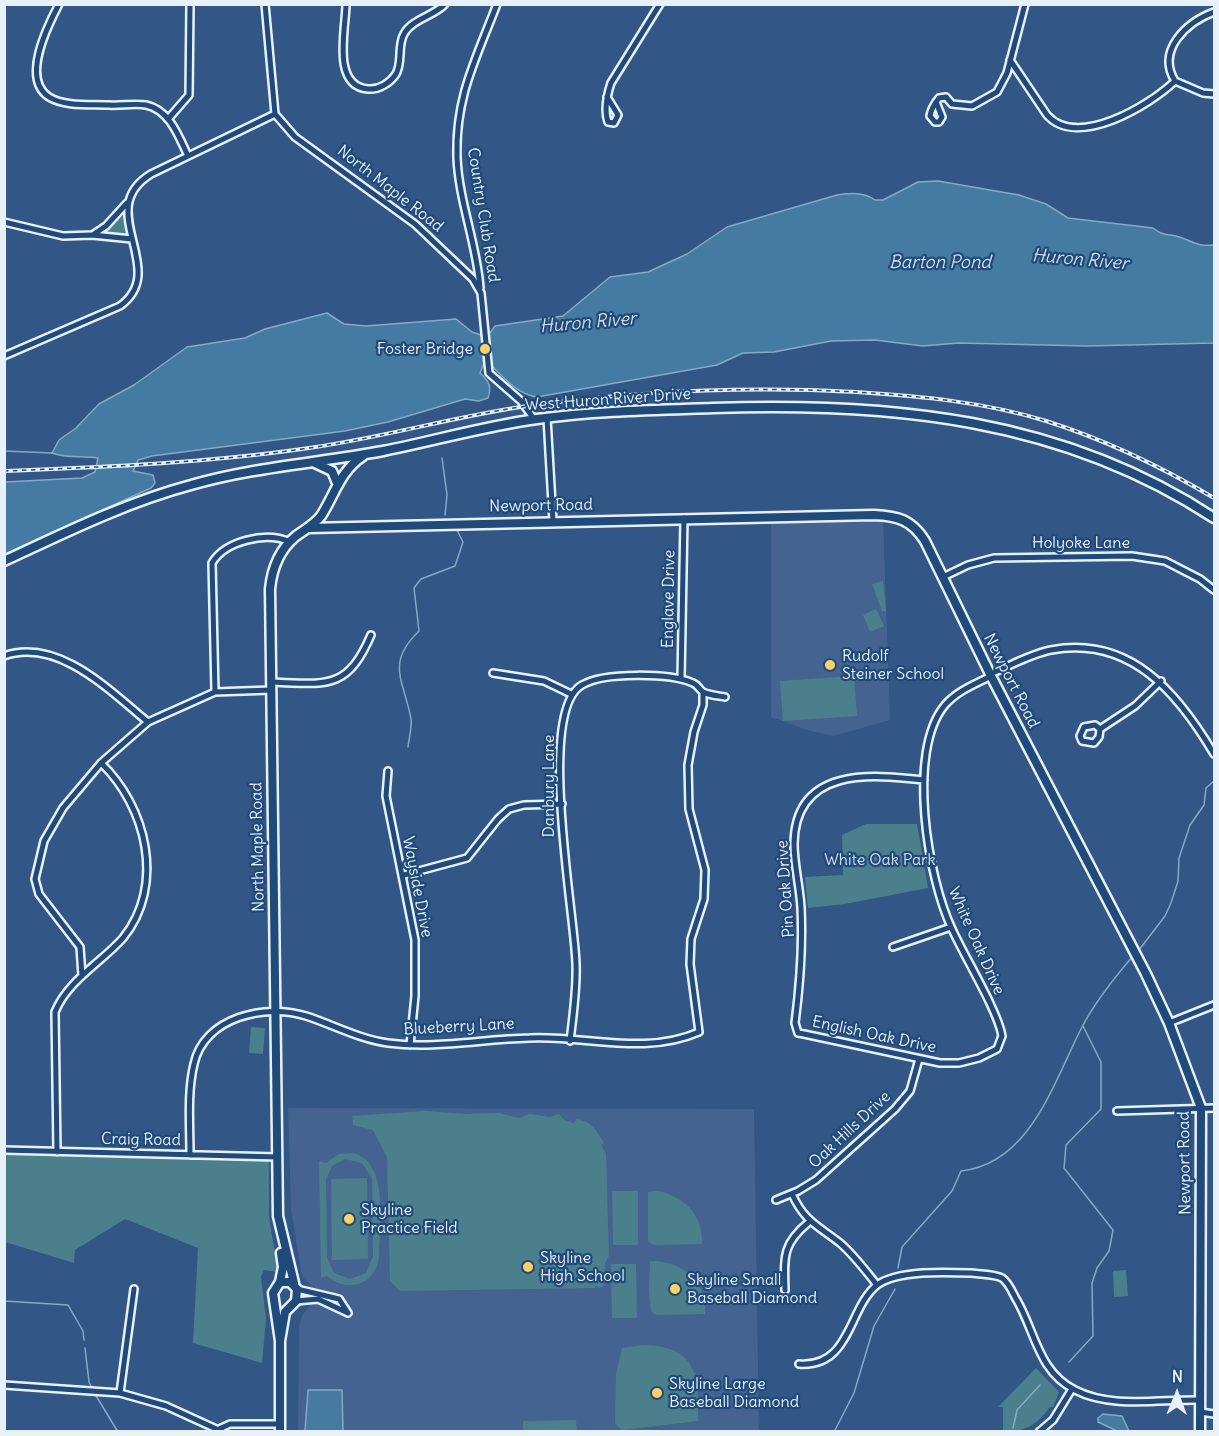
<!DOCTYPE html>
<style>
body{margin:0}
#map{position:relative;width:1219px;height:1436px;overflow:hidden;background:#325685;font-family:Delius,sans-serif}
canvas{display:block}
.frame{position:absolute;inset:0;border:6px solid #e8f1f8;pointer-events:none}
.north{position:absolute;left:1147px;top:1364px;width:60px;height:60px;-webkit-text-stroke:4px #1f4a7a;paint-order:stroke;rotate:1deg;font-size:16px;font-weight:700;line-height:24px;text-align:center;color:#e8f1f8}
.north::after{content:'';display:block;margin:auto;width:21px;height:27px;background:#e8f1f8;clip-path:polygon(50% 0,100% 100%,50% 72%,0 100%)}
</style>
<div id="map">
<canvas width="1219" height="1436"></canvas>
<div class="frame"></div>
<div class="north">N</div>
</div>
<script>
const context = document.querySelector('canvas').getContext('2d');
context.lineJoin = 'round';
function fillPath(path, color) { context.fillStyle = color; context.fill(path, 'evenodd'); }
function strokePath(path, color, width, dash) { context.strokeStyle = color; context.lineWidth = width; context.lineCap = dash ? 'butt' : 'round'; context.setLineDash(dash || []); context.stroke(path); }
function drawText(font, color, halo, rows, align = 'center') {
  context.font = font + ' Delius,sans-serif'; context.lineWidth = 4.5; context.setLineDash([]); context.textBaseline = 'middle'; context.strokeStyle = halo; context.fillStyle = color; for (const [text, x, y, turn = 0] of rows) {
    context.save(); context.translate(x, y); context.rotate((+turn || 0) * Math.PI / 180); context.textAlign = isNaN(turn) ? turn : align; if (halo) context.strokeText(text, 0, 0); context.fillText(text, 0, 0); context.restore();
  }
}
fillPath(new Path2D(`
 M883,518l7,202 -56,16 -24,-5 -39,-14v-197z
 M288,1108l466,1 5,322h-461l1,-105 4,-12 7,-8v-22l-8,-7 -11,-68z`), '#446390');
fillPath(new Path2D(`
 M122,212l5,22 -22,-1 -1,-3z
 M883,581l3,30h-4l-10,-27z
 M876,609l8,17 -14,6 -7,-17z
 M854,676l3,40 -74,5 -3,-40z
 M866,824h51l11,64 -83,16 -37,4 -3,-31 38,-2 -1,-40z
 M251,1027l14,1 -2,26 -14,-1z
 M426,1111l40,3 33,-1 20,5 11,-4 20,3 9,-3 5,6 10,3 3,-4c15,3 20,12 27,24l-3,2 5,9 3,102 -4,7 -1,23 -4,2 -4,-2 -1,2 -195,3 -10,-10 -3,-124 -14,-27 -20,-5 -1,-9z
 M5,1150l264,6v61l9,55 -14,-2 -3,7 5,41 -4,45 -69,-20 5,-95 -73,-29 -50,31 -1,13 -69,-21z
 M353,1153c37,9 26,73 26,103 -2,28 -32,38 -52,20l-6,2 -2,-117 7,2 13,-9zM345,1159l17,4 10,15 1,78 -7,17 -16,6 -16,-6 -7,-16 -1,-78 6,-13z
 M367,1178l1,81 -36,1 -1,-81z
 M612,1191h26v54h-25z
 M658,1191c27,6 45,24 44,53l-48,1 -6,-3v-50z
 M650,1261c31,-1 58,20 55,53l-49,1 -5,-4 -2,-19z
 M611,1264h25l1,54h-25z
 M1126,1270l2,26 -14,1 -1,-26z
 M643,1345c53,1 57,30 55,76l-76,9 -7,-6 1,-50 6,-26z
 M1036,1368l23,24 -6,15h-3c-13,18 -25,25 -47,24v-24h-5z
 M576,1420l1,11h-54v-10z`), '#4c7f8c');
const water = new Path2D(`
 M938,181l81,14 27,9 22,14 85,10c9,7 12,6 23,8 15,4 20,11 38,9v98l-127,3 -129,-3 -35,3 -48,-6 -44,1 -57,11 -31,1 -26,12 -180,32c-20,-3 -34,-20 -48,-34h-5l-4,10c9,8 12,14 8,25l-9,3 -14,-2 -77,23 -43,9 -193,25 -14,4 -5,11 20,4 2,8 -4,5 -146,66v-72l77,-4 13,-6 3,-14c-16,-3 -31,1 -46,-5l7,-13 17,-12 23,-24 35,-19 53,-38 58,-9 20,-9 62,-16 17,11 22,2 90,-7 16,13 15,5 8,-11 68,-10 47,-39 38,-5 39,-18 40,-27 110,-32c14,-2 27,-3 38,5h8l35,-18z
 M308,1390h34l1,41h-38z
 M1103,1414l19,2 7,15h-12l-19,-9v-4z`);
fillPath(water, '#457ba2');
strokePath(water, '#86aac4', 1.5);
strokePath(new Path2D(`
 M4,451l48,2
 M442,458l5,37 -2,20
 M408,747c1,-9 4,-19 3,-28 -7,-39 -26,-55 8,-88l-5,-43 7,-9 34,-13 8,-24 -6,-12
 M1139,950l26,-34 6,-13 7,-22 1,-23 11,-33 14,-20 2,-17 8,-7
 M898,1268l4,-21 50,-56 9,-20c70,-8 93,-90 121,-144 13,-25 33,-50 51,-71
 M4,1301l64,4 15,26 1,9
 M85,1348l4,34 4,8
 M1069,1362l24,-26 -1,-53 5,-15 12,-17 4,-21 -49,-62 2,-23 35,-36v-47l-18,-36
 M95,1394l23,38
 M1013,1428l4,-18 23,-25
 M834,1432l20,-39 20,-67 21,-37`), '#86aac4', 1.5);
const street = new Path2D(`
 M59,4c-12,23 -38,75 -10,93 16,10 42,7 60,8 11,1 25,-2 37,0 24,5 33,32 42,51
 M265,4l10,110 20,23 120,87 58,55 8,14 8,80 32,28 13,18
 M346,4c0,24 -15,82 22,85 11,1 22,-6 28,-15 7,-12 1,-28 8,-40 8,-15 30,-18 41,-30
 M1010,60l37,55c30,34 102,-9 128,-34l28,12 11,1
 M1175,81c-19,-31 12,-59 39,-69
 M607,97l11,18 -4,8 -6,-1c-4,-12 -1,-27 3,-39l49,-79
 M936,102l6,15 -3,5h-4l-5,-6c1,-7 5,-13 9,-18l7,-1 6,7 20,2 25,-14 10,-19 18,-69
 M169,118l20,-23 1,-91
 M4,222l59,14 29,-1 40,4
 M94,234l12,-8 21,-23
 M480,288c-3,-43 -21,-86 -23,-130 -2,-61 19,-99 40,-154
 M4,356l116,-50c51,-37 -28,-96 31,-132l124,-60
 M547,418l6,103
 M943,577l25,-12 26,-7 138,-2 33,5 35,18 14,11
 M4,656c54,-19 106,35 144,66
 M493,673l51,8 27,13
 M990,674c20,-8 40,-20 61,-24 79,-15 127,43 163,104
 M681,679l3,-161
 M271,682c55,2 76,9 100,-47
 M215,692l-3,-129c13,-22 54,-32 78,-21
 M1100,729l-1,8 -5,6 -12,-2 -2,-5 4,-9 11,-2 5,4 35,-23 26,-25
 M388,771l-2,25 29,144v56l-5,49
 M924,780c-54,-6 -129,-13 -130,64 0,21 6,43 7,64 2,40 -1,76 -6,115l3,10 6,1 136,29h19l20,-5 18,-9 5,-13c-4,-25 -38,-80 -50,-107 -24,-50 -46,-178 -7,-224 12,-14 30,-21 46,-29
 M404,875l63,-17 31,-39 11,-10 15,-4 38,-1
 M893,947l58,-20
 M82,976l-2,-29 -41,-53 -4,-15 9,-38 19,-33 38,-45 47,-41 67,-30 56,-2
 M1169,1023l45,-18
 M570,1041c3,-25 7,-52 6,-77 -1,-49 -40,-253 6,-279 22,-13 88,-12 111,-2 5,2 6,6 10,9 5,3 16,4 22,5
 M1117,1111l97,-3
 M4,1150l274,7
 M57,1152l-2,-140c13,-32 46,-49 68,-74 43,-53 23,-132 -22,-175
 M190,1155c0,-30 -3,-62 4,-91 10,-47 72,-61 112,-48 28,9 53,23 82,27 47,6 94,-4 141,-5 57,-3 115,18 170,-6l-9,-68 1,-25 13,-40 1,-29 -16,-61 -1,-44 6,-33 9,-27v-13
 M792,1194c13,28 25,31 48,49 14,12 25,27 37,42
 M776,1200l22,-9 18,-11 79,-71 15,-18 9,-32
 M297,1289l42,10 9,14
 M785,1290c-1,-33 -3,-46 24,-68
 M296,1301l22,-2 30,14
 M799,1364c52,4 49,-56 78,-79 21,-15 69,-13 94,-12 8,1 24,1 31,5 6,4 10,13 13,19 20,32 22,74 60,93 36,19 86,9 126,10
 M4,1385l116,8 46,13 57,26
 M120,1393l14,-104
 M1200,1412l14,2
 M219,1429l11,-5h50
 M1039,1432l14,-12 19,-31`);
const secondary = new Path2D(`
 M315,463l17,8 5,12
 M309,528l565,-13c24,1 38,5 51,26l66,135 155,298 23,49 32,85 -1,324
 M4,561c60,-28 123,-59 187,-76 62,-18 128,-22 192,-34 51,-10 102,-25 154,-32 58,-8 118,-9 176,-11 177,-6 349,10 501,110
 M280,1282l3,-15 -2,-14
 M294,1283l-16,-67 -8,-627c2,-20 10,-40 26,-53 8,-6 18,-11 25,-20 14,-22 19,-45 42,-60
 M280,1432v-91l-7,-48 7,-11h10l7,7 -1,12 -11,11 -5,29`);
strokePath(street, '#e8f1f8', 10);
strokePath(secondary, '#e8f1f8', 13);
strokePath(street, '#1f4a7a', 5);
strokePath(secondary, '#1f4a7a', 8);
const rail = new Path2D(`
 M4,471c99,-4 200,-8 298,-22 76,-10 149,-32 225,-43 109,-15 219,-20 329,-14 64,4 128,10 190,29 60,19 114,45 168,77`);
strokePath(rail, '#e8f1f8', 4);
strokePath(rail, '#1f4a7a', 1.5, [4.5]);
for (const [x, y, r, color] of [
 [485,349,6,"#ffd166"],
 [830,665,6,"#ffd166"],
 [349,1219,6,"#ffd166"],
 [528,1267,6,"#ffd166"],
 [675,1289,6,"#ffd166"],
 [657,1393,6,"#ffd166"]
]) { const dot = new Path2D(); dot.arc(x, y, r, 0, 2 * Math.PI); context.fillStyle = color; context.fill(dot); strokePath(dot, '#1f4a7a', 2); }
drawText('16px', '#e8f1f8', '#1f4a7a', [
 ["North Maple Road",390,189,38],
 ["Country Club Road",483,215,81],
 ["West Huron River Drive",608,400,-4],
 ["Newport Road",541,506,-1],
 ["Holyoke Lane",1081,543],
 ["Englave Drive",669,599,-89],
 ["Newport Road",1011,681,63],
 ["Danbury Lane",549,786,-90],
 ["North Maple Road",258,847,-91],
 ["Wayside Drive",417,887,79],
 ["Pin Oak Drive",786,889,-94],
 ["White Oak Drive",976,941,66],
 ["Blueberry Lane",459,1027,-3],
 ["English Oak Drive",874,1035,12],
 ["Oak Hills Drive",850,1130,-43],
 ["Craig Road",141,1140,1],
 ["Newport Road",1185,1163,-91]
]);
drawText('16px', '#e8f1f8', '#1f4a7a', [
 ["Foster Bridge",473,349,"right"],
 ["Rudolf",842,656],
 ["Steiner School",842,674],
 ["Skyline",361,1210],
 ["Practice Field",361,1228],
 ["Skyline",540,1258],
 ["High School",540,1276],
 ["Skyline Small",687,1280],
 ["Baseball Diamond",687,1298],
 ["Skyline Large",669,1384],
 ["Baseball Diamond",669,1402]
], 'left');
drawText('16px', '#d1e0e8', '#1f4a7a', [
 ["White Oak Park",880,860]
]);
drawText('italic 18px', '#d0dfeb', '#1f4a7a', [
 ["Huron River",1080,260,5],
 ["Barton Pond",940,263],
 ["Huron River",588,323,-5]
]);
</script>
